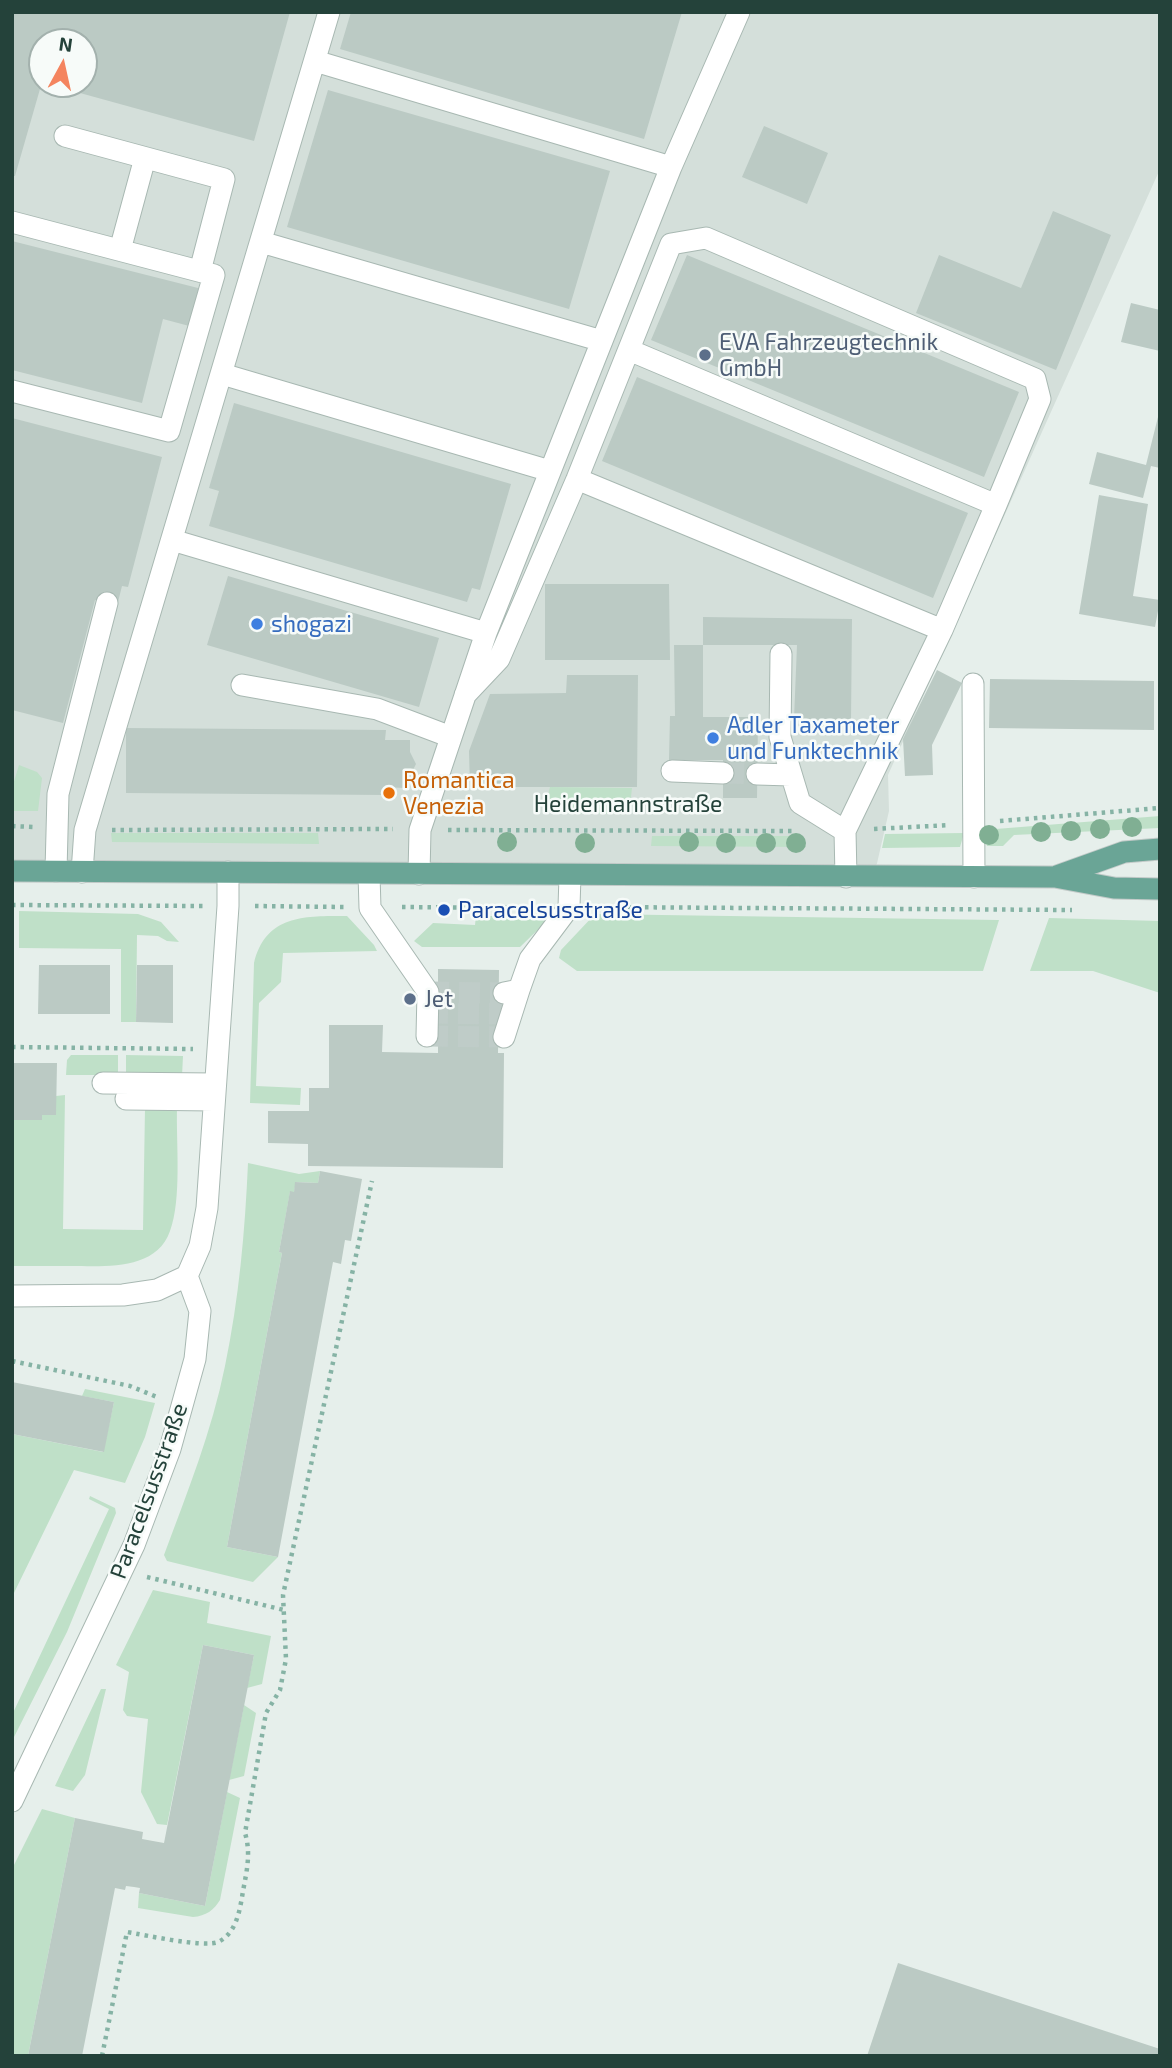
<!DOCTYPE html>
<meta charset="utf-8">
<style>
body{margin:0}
#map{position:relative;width:1172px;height:2068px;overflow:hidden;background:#e6efeb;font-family:"Exo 2",sans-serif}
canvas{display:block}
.frame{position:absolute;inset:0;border:14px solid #24423a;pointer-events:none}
.north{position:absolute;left:28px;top:28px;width:70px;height:70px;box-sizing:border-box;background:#f7fbf9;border:2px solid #a3b1ad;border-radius:50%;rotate:8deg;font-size:19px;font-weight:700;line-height:28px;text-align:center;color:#24423a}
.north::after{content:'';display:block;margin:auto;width:24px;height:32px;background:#f4845f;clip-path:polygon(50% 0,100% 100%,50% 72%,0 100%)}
</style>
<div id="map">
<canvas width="1172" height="2068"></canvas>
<div class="frame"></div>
<div class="north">N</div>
</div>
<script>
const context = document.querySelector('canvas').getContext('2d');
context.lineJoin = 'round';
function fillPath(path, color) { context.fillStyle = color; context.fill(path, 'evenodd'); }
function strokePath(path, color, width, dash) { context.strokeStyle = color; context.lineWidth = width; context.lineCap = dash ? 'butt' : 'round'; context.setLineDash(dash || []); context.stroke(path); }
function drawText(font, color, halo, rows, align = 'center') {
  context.font = font + ' "Exo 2",sans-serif'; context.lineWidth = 5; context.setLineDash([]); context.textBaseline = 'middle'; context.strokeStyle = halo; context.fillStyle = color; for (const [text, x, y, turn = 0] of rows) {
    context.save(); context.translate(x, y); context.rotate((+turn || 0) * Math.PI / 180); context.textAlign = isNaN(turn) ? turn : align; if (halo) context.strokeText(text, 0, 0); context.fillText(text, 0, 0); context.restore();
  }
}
fillPath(new Path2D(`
 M12,12h1148v157l-272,606 1,36 -14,61 -863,-7zM42,42h42v42h-42z`), '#d4dfda');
fillPath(new Path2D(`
 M19,765l18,7 5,6 -4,33h-26v-23z
 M550,787l82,1 -3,26 -77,-1 -7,-6z
 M1160,816v12l-146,7 -11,11h-16l-4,-16z
 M111,833h207l1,11 -207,-2z
 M964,833l-4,14 -78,1 3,-14z
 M652,836h148l6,11 -155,-1z
 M19,911l119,3 23,8 18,20 -12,-1 -9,-5 -21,-1 -1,87h-15v-73l-102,-1z
 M595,914l403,6h1l-16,51h-406l-18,-13 2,-8z
 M347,916l27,29 3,6 -94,2 -2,29 -22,21 -3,83 45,2 -1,17 -50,-2 4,-140c12,-49 52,-47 93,-47z
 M476,916h76l-32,31h-98l-8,-6 19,-18 42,2z
 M1049,918l111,3v72l-67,-22h-63z
 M71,1055h47v20h-52l1,-15z
 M126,1055l57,1 -1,20h-56z
 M65,1095l-2,134 80,1 2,-122h32c-1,35 5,91 -7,123 -14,40 -65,35 -99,35 -19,0 -39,0 -59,0v-146h30v-5h14v-19z
 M248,1163l51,11 21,-3 -2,12 -22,-1 -2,10h-4l-11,60 3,1 -55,294 51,10 -25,25 -86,-21 -3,-6c23,-62 48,-124 61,-189 14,-67 20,-135 23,-203z
 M85,1389l70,14 -10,34 -20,46 -51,-13 -62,127v-163l91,18 11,-50 -32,-6z
 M90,1496l25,12 1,5 -49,119 -55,109v-26l97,-206 -20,-10z
 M153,1590l57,12 -3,21 64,13 -9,48 -15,4 7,-33 -51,-10 -36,180 -10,-1 -16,-32 7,-73 -21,-3 -4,-6 6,-38 -13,-7z
 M101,1689h5l-21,86 -12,16 -18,-5z
 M244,1705l12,8 -12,63 -15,4z
 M227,1792l13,6 -20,102c-6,10 -14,16 -27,17l-55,-9 1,-15 66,13z
 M42,1809l33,9 -47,238h-16v-187z`), '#bfe0c8');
fillPath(new Path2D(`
 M12,12h278l-36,129 -203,-56 33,-1v-42h-42v40l-27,94h-3z
 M351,12h331l-38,127 -304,-90z
 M328,90l282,81 -41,138 -282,-82z
 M764,126l64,27 -21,51 -65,-27z
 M1053,211l58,24 -55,135 -140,-57 23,-58 82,33z
 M12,241l190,48 -9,38 -30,-8 -21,84 -130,-33z
 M687,255l332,137 -35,85 -333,-137z
 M1131,303l29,7v41l-39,-9z
 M637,377l331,136 -35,85 -331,-137z
 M234,403l277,81 -31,106 -8,-2 -5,14 -258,-76 10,-35 -10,-3z
 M1159,413l1,55 -9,-2 -8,32 -54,-14 8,-32 49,13z
 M12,418l150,39 -34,130 -6,-1 -5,20 -22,-6 -32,123 -51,-13z
 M1099,495l49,9 -15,92 27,4 -5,27 -76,-13z
 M228,576l211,62 -20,69 -212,-62z
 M545,584h124l1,76h-125z
 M703,617l149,2 -1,102 -57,-2 3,-74h-94z
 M674,645h29v72h55l-1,81h-34v-38h-54l1,-44h5z
 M937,670l25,13 -30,62 1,30 -28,1 -2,-37z
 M567,675h71l-1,112h-167l-1,-36 21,-57 76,-1z
 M990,679l164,2v49l-165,-2z
 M126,728l260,2 -1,10h25v12l6,12 -12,24 -19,-1v8l-259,-2z
 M39,965h71v49h-72z
 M137,965h36v58l-37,-1z
 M438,969l61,1 -1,83h6l-1,115 -195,-2v-22l-40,-1v-32h41v-23h20v-63h54l-1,27 56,1z
 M12,1063h45l-1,52h-14v5h-30z
 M320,1171l42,8 -11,62 -6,-1 -4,24 -8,-2 -55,295 -51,-10 55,-294 -3,-1 11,-61 4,1 1,-10 23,1z
 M12,1382l102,20 -10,50 -92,-18z
 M203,1645l51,10 -49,251 -66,-13 1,-5 -6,-1 -8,-1 -1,4 -10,-2 -33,168h-54l47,-238 68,14 -1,7 22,4z
 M898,1963l262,86v7h-293z`), '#bbcac4');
strokePath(new Path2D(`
 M723,773l34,1
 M428,992l76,1
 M427,1013l77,1
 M427,1036l77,1`), '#bfccc8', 21, [21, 10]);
const minor = new Path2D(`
 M315,61l356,106
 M65,136l159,43 -24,92
 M12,222l202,53 -45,156 -157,-40
 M261,242l341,99
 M120,250l25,-92
 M629,350l367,155
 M222,374l328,97
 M577,479l365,151
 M172,540l314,93
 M781,654l-1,83 20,66 45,28
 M973,684l1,193
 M242,685l135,24 74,28
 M465,695l34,-36 78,-180 94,-235 35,-6 329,141 5,20 -44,106 -54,125 -97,201 1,46
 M672,771l51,2
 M757,774l34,1
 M56,871l2,-77 49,-191
 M82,872l3,-42 244,-818
 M369,874l1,34 58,84 -1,44
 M419,874l1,-44 66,-197 185,-466 68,-155
 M504,993l15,-3 11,-31 39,-52 1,-31
 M504,1037l15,-47
 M103,1083l112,1
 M126,1099l88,1
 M12,1296l111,-1 34,-5 30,-14
 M12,1801l122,-256 36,-96 25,-90 5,-48 -13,-35 13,-30 7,-38 21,-302v-34`);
const major = new Path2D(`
 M12,871l1043,6 59,11 46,1
 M1057,876l67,-24 36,-3`);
strokePath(minor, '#a8b8b2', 23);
strokePath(major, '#c2cac8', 23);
strokePath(new Path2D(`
 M1000,821l160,-13
 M12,826l21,1
 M874,829l76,-4
 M112,830l281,-1
 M448,830l344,1
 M12,905l192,1
 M255,906l89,1
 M402,907l134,1
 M594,907l478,3
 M12,1047l181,2
 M12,1361l118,25 27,11
 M147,1577l137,33
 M102,2056l25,-124c18,3 77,16 91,10 19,-9 22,-33 25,-51 4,-21 8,-38 2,-58l21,-120 14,-23 6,-31 -3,-64 89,-414`), '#86b3a5', 4.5, [3.5, 5]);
strokePath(minor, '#fff', 21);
strokePath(major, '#6aa596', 21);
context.fillStyle = '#80af93';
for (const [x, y] of [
 [1132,827],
 [1100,829],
 [1071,831],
 [1041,832],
 [989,835],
 [507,842],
 [689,842],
 [585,843],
 [726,843],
 [766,843],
 [796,843]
]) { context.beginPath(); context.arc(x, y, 10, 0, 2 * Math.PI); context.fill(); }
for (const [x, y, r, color] of [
 [705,355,7,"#5c6f8a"],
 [257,624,7,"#3f7fe0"],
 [713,738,7,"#3f7fe0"],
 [389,793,7,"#e8710a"],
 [444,910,7,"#1a4fb4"],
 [410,999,7,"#5c6f8a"]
]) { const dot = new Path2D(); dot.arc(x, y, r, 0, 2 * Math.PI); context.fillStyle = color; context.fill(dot); strokePath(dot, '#f7fbf9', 2.5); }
drawText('23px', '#4e5e75', '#f7fbf9', [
 ["EVA Fahrzeugtechnik",719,342],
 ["GmbH",719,368],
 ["Jet",424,999]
], 'left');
drawText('23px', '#366cbe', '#f7fbf9', [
 ["shogazi",271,624],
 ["Adler Taxameter",727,725],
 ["und Funktechnik",727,751]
], 'left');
drawText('23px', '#c56008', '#f7fbf9', [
 ["Romantica",403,780],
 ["Venezia",403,806]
], 'left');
drawText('23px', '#24423a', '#f7fbf9', [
 ["Heidemannstraße",628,804],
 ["Paracelsusstraße",149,1491,-70]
]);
drawText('23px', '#164399', '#f7fbf9', [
 ["Paracelsusstraße",458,910]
], 'left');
</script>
